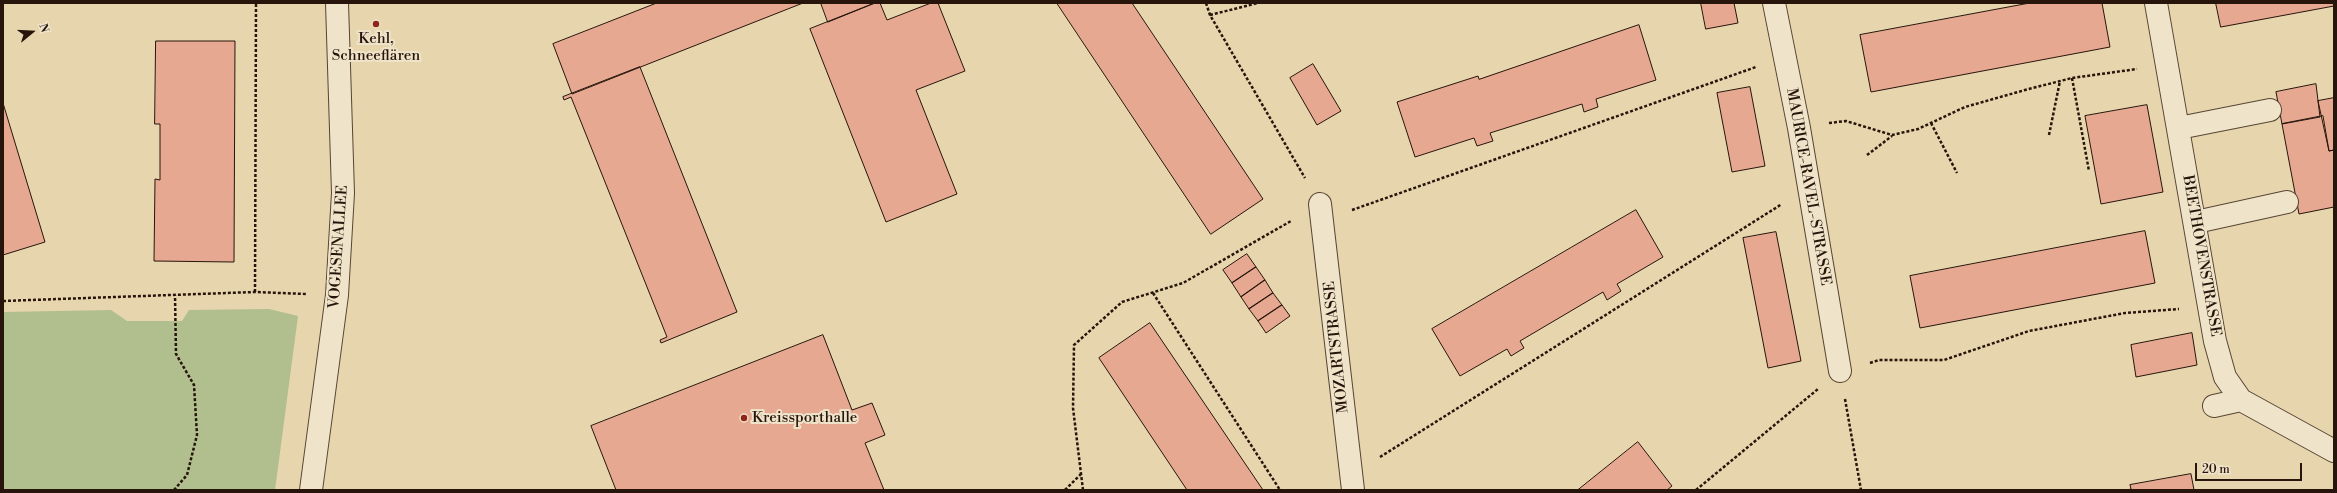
<!DOCTYPE html>
<meta charset="utf-8">
<style>
body{margin:0}
#map{position:relative;width:2337px;height:493px;overflow:hidden;background:#e7d5ad;font-family:"Libre Bodoni",serif}
canvas{display:block}
.frame{position:absolute;inset:0;border:4px solid #27150b;pointer-events:none}
.north{position:absolute;left:12px;top:12px;width:40px;height:40px;-webkit-text-stroke:3px #efe4ca;paint-order:stroke;rotate:72deg;font-size:11px;font-weight:700;line-height:16px;text-align:center;color:#27150b}
.north::after{content:'';display:block;margin:auto;width:14px;height:18px;background:#27150b;clip-path:polygon(50% 0,100% 100%,50% 72%,0 100%)}
.scale{position:absolute;left:2195px;top:463px;width:107px;height:18px;box-sizing:border-box;border:2px solid #27150b;border-top:0;padding-left:5px;font-size:12px;line-height:14px;white-space:nowrap;color:#27150b;-webkit-text-stroke:3px #efe4ca;paint-order:stroke}
</style>
<div id="map">
<canvas width="2337" height="493"></canvas>
<div class="frame"></div>
<div class="north">N</div>
<div class="scale">20 m</div>
</div>
<script>
const context = document.querySelector('canvas').getContext('2d');
context.lineJoin = 'round';
function fillPath(path, color) { context.fillStyle = color; context.fill(path, 'evenodd'); }
function strokePath(path, color, width, dash) { context.strokeStyle = color; context.lineWidth = width; context.lineCap = dash ? 'butt' : 'round'; context.setLineDash(dash || []); context.stroke(path); }
function drawText(font, color, halo, rows, align = 'center') {
  context.font = font + ' "Libre Bodoni",serif'; context.lineWidth = 4; context.setLineDash([]); context.textBaseline = 'middle'; context.strokeStyle = halo; context.fillStyle = color; for (const [text, x, y, turn = 0] of rows) {
    context.save(); context.translate(x, y); context.rotate((+turn || 0) * Math.PI / 180); context.textAlign = isNaN(turn) ? turn : align; if (halo) context.strokeText(text, 0, 0); context.fillText(text, 0, 0); context.restore();
  }
}
fillPath(new Path2D(`
 M269,309l29,7 -23,174h-272v-178l108,-2 16,11h55l7,-11z`), '#b1be8e');
const building = new Path2D(`
 M657,3h146l-231,91 -19,-50z
 M821,3h54l-47,19z
 M875,3h5l7,17 44,-17h7l27,68 -49,19 41,104 -71,28 -76,-193z
 M1057,3h75l131,196 -52,35z
 M1701,3h33l4,20 -32,6z
 M2030,3h72l8,44 -239,45 -11,-57z
 M2216,3h118v3l-113,21z
 M1639,25l17,55 -60,19 2,8 -14,5 -2,-8 -92,29 3,8 -16,5 -3,-8 -59,19 -18,-55 81,-26 1,3z
 M156,41h79l-1,221 -80,-1 1,-82 5,1v-56h-5z
 M1313,64l28,47 -24,14 -27,-47z
 M640,67l97,245 -76,31 -1,-3 7,-3 -96,-240 -7,3 -1,-3z
 M2316,84l4,33 -38,7 -6,-32z
 M1750,87l15,79 -33,6 -15,-79z
 M2334,98v52l-5,1 -11,-50z
 M3,103l42,139 -42,13z
 M2147,105l16,87 -62,12 -16,-88z
 M2323,116l6,35 5,-1v57l-35,7 -17,-90z
 M1636,210l27,47 -46,27 4,7 -14,9 -4,-8 -83,49 4,7 -13,8 -4,-7 -47,27 -28,-47z
 M2145,231l10,52 -235,45 -10,-52z
 M1776,232l25,129 -33,7 -25,-130z
 M1247,254l9,13 -24,16 -9,-13z
 M1256,267l9,13 -24,17 -9,-14z
 M1265,280l8,13 -24,16 -8,-12z
 M1273,293l9,12 -24,16 -9,-12z
 M1282,305l8,11 -24,17 -8,-12z
 M1150,323l113,167h-76l-88,-132z
 M2192,333l5,32 -61,12 -5,-32z
 M823,335l29,75 20,-7 13,32 -20,8 19,47h-268l-25,-64z
 M1638,442l34,44 -5,4h-89z
 M2191,474l3,16h-67l4,-1 -1,-4z`);
fillPath(building, '#e6a891');
strokePath(building, '#27150b', 1);
const minor = new Path2D(`
 M1774,3l25,125 41,243
 M2156,3l59,338 10,36 16,23 93,51
 M2179,128l91,-18
 M1320,204l33,286
 M2196,222l91,-20
 M2214,406l27,-6
 M311,490l26,-195 6,-102 -6,-190`);
strokePath(minor, '#574534', 24);
strokePath(new Path2D(`
 M1206,3l4,12 95,163
 M1210,15l48,-12
 M2072,78l17,93
 M1829,123l17,-2 46,14 26,-6 47,-22 60,-17 47,-12 65,-9
 M1931,123l26,50
 M2049,135l11,-54
 M1867,155l25,-19
 M1352,210l404,-143
 M255,292l1,-289
 M1153,293l127,197
 M3,301l252,-9 51,2
 M1870,363l9,-3h65l85,-29 96,-18 54,-4
 M1845,399l16,91
 M1380,457l402,-253
 M174,490l13,-15 10,-40 -3,-50 -18,-31 -1,-59
 M1065,490l16,-16
 M1083,490l-10,-82 1,-63 48,-43 61,-19 108,-62
 M1696,490l122,-101`), '#27150b', 2.5, [3, 2]);
strokePath(minor, '#efe4ca', 22);
for (const [x, y, r, color] of [
 [376,24,4,"#8f2418"],
 [744,418,4,"#8f2418"]
]) { const dot = new Path2D(); dot.arc(x, y, r, 0, 2 * Math.PI); context.fillStyle = color; context.fill(dot); strokePath(dot, '#efe4ca', 1.5); }
drawText('15px', '#27150b', '#efe4ca', [
 ["Kehl,",376,39],
 ["Schneeflären",376,56],
 ["Kreissporthalle",752,418,"left"]
]);
drawText('15px', '#27150b', '#efe4ca', [
 ["MAURICE-RAVEL-STRASSE",1808,187,80],
 ["VOGESENALLEE",339,247,-86],
 ["BEETHOVENSTRASSE",2201,256,80],
 ["MOZARTSTRASSE",1337,347,-96]
]);
</script>
